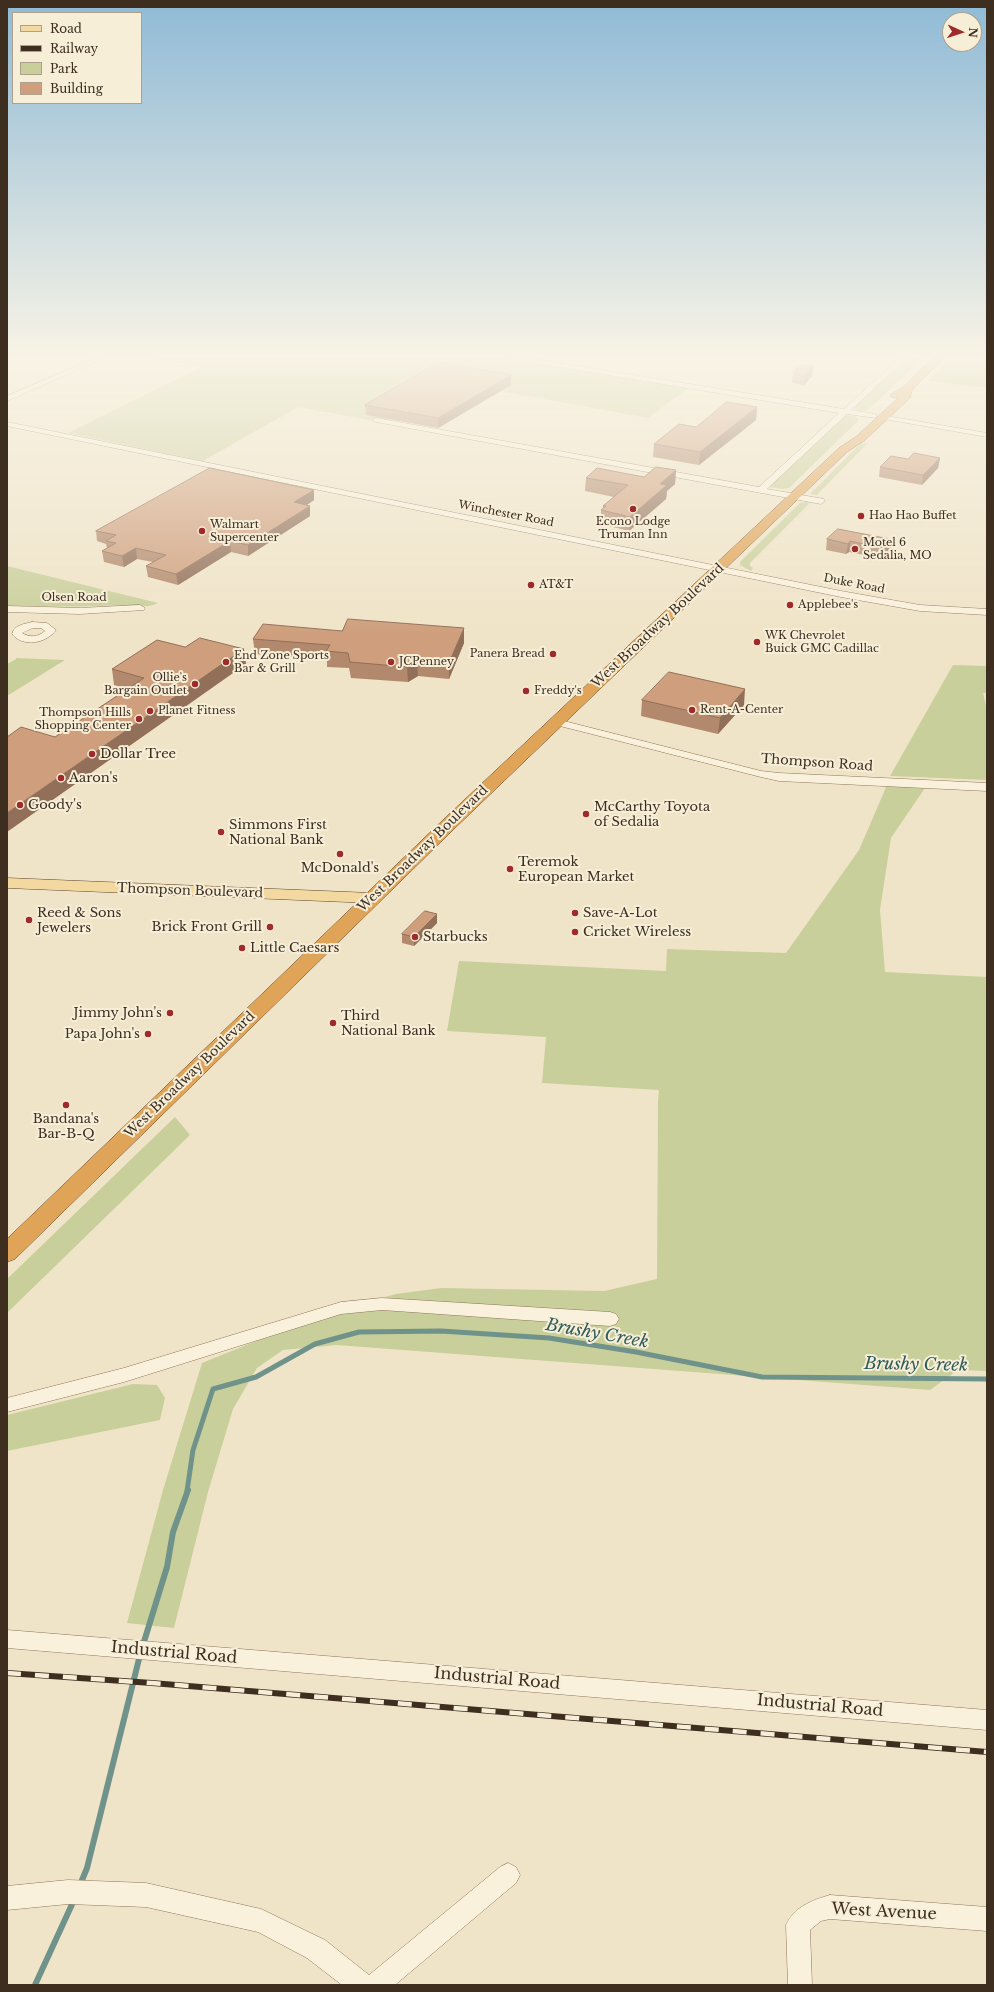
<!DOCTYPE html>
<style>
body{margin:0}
#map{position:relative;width:994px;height:1992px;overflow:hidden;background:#f0e4c8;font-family:"Libre Baskerville",serif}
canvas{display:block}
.frame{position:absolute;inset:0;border:8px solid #3d2e20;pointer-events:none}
.legend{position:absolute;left:12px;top:12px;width:130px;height:92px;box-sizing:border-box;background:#f7eed8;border:1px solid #ada18e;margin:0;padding:5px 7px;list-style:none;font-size:12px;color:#3d2e20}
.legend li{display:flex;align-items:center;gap:8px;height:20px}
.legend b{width:20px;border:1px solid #ada18e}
.north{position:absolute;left:942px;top:12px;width:40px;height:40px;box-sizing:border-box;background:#f7eed8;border:1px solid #ada18e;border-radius:50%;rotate:93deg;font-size:11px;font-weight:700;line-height:16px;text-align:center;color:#3d2e20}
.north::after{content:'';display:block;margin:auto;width:14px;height:18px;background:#9e2a2b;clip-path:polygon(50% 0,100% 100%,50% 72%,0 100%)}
</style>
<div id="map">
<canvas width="994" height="1992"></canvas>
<div class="frame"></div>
<ul class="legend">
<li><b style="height:5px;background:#f3d9a0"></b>Road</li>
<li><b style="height:5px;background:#3d2e20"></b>Railway</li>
<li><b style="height:11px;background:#c9cf9b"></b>Park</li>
<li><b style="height:11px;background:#cf9f7d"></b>Building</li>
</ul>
<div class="north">N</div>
</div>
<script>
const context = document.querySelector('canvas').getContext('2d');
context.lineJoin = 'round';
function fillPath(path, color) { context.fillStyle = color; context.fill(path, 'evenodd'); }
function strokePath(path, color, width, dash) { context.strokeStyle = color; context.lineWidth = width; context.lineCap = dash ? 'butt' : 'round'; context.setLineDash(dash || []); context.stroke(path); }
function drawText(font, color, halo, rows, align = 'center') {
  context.font = font + ' "Libre Baskerville",serif'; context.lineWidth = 4; context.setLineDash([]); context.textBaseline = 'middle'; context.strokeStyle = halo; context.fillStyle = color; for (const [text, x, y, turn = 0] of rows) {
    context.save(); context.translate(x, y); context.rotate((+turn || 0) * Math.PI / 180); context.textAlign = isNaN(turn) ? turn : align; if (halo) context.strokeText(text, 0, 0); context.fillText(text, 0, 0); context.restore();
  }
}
fillPath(new Path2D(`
 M145,357h358l187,30 -42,31 -148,-27 10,-6 -144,29 27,6 -7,3 -88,-16 -95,54 -135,-28 133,-66z
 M906,357h18l-55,52 -7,2 -10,-3z
 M950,359l37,5v24l-59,-7z
 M844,415l11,1 4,4 -70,68 -6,1 -13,-2 -1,-3z
 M861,443l6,1 -50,51 -7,-1z
 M808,502l1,2 -59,59v3l3,2 -2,3 -11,-6v-3l60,-59z
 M7,566l151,37c-10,6 -24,2 -36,2 -39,2 -76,2 -115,1z
 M16,659v-1l49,2 -58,36v-32z
 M953,665l34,1v27h-4l4,17v70l-97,-4z
 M887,785l38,3 -34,50 -11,72 5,62 102,5v394l-29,-1 -28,20 -593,-45 -54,5 -26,18 -24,41 -25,83 -34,136 -47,-5 36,-133 39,-127 116,-47 78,-22 45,-6 163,3 53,-12 1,-178 1,-11 -117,-7 4,-46 -99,-6 12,-70 207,10 1,-22 119,4 73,-103z
 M175,1117l15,18 -183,178v-34z
 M133,1384l24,1 8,13 -5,22 -153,31v-36z`), '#c9cf9b');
strokePath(new Path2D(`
 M187,1491l6,-41 20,-61 43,-12 59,-33 44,-12 82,-1 108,7 87,14 126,25 225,2`), '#6f938a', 5);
strokePath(new Path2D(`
 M143,1645l24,-78 6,-35 15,-42
 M80,1885l7,-17 53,-213
 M35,1985l39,-85`), '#6f938a', 6);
const minor = new Path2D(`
 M98,357h9l-100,44v-5z
 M507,357h15l322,52 56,-52h8l-57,53 25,4v4l-29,-4 -80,75 57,10 1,2 -4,3 -445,-82 -4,-2 4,-2 383,69 80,-74 -328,-54z
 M881,415l106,18v4l-103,-18 -4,-2z
 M7,422l834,169 79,14 67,4v6l-67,-4 -79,-14 -834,-171z
 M140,605l5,3 -1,2 -64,4 -73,-2v-6l73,2z
 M32,622l15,1 9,7c-9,13 -33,18 -44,4 2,-9 12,-10 20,-12zM33,628h8l4,3c-7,6 -15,7 -23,2z
 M556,719l205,52 18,2 208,10v8l-208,-10 -18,-4 -209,-53 -2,-2 2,-2z
 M382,1298l228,14 6,2 3,5 -3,5 -6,2 -228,-16 -41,4 -217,68 -117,30v-14l117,-30 217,-66z
 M7,1630l980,80v20l-980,-82z
 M508,1863l8,4 4,8 -4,8 -121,102h-53l-35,-27 -49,-26 -112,-25 -78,-3 -61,6v-24l61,-6 78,3 115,26 64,31 44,35 131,-108z
 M830,1895l157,12v24l-157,-12 -9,2 -11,9 2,55h-24l-2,-60c8,-18 26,-25 44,-30z`);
const major = new Path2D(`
 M7,878l365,15 6,2 2,3 -2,3 -6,2 -365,-15z`);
const highway = new Path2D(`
 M934,357h11l-33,33 -2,8 -45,42 -18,12 -392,376 -440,431 -8,3v-23l436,-419 396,-372 18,-12 41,-38 -7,-1 -1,-2 13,-8z`);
strokePath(minor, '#8d765c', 1);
strokePath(major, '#5b4430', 1);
strokePath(highway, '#5b4430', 1);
fillPath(minor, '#faf1dc');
fillPath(major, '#f3d9a0');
fillPath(highway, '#e0a458');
const rail = new Path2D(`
 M7,1673l145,10 835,69`);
strokePath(rail, '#3d2e20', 6);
strokePath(rail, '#f7eed8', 4.5, [14]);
fillPath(new Path2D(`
 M813,366l-1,10 -8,9 -12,-2 1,-10z
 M511,385l-73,43 -72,-13 -1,-10z
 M757,407l-1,13 -57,45 -46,-8 1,-13 42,-17z
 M940,458l-2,10 -16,17 -43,-8 1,-10 28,-8z
 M676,470l-1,14 -8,7 -1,8 -37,32 -28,-7v-14l2,-1v-3l11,-9 -29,-6 1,-13 58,-1z
 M314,500l-7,5 3,11 -62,40 -17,-4 -53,33 -30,-8 -2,-11 7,-4 -16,-3 -13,8 -20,-5 -2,-11 5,-3 -1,-4 -9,-3 -1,-10z
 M827,539l68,1 -1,11 -8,8 -37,-7 -3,2 -20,-4z
 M253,639l211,4 -15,36 -31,-3 -10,6 -57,-4 -2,-10 -22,-1v-7l-72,-6z
 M246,664l-191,73 73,-48 -14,-4 -2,-16z
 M642,700l102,5 -26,29 -77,-18z
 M437,914v9l-23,23 -12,-3v-9z`), '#b2896c');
fillPath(new Path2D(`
 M813,366l-1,10 -8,9 1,-10z
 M511,375v10l-73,43v-10z
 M757,407l-1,13 -57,45 1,-13z
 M940,458l-2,10 -16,17 1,-10z
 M676,470l-1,14 -8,7 -1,8 -37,32 1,-14 30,-33z
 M314,490v10l-20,13v-11z
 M310,506v10l-62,40v-11z
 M895,540l-1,11 -8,8 1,-10z
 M230,541l1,11 -53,33 -2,-11z
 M850,541l-1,11 -3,2 2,-10z
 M136,548l1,11 -13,8 -2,-11z
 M464,628v15l-15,36v-16z
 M244,649l2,15 -239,168v-19z
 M417,661l1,15 -10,6 -1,-15z
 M745,689l-1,16 -26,29 2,-16z
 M437,914v9l-23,23v-9z`), '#916f58');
const building = new Path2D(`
 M440,362l71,13 -73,43 -73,-13z
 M802,365l11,1 -8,9 -12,-2z
 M727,402l30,5 -57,45 -46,-8 25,-20 17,3z
 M914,453l26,5 -17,17 -43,-8 11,-11 17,3z
 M656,467l20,3 -16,14 7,1 -37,32 -29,-7 5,-4h-3l25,-21 -42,-7 11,-10 47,9z
 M210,468l104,22 -20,12 16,4 -62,39 -18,-4 -54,33 -30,-8 20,-11 -30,-7 -14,8 -20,-5 14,-8 -10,-2 10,-6 -20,-4z
 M838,529l57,11 -8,9 -37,-8 -2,3 -21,-5z
 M348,619l116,9 -15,35 -32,-2 -10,6 -57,-5 -2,-9 -22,-2 4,-6 -77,-6 10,-15 79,7z
 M200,638l44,11 -237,164v-76l14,-10 34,10 89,-59 -32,-9 45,-29 28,7z
 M669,672l76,17 -25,29 -78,-18z
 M425,911l12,3 -23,23 -12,-3z`);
fillPath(building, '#cf9f7d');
strokePath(building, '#916f58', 1);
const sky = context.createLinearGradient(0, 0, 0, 635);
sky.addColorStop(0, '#8fbad6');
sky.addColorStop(0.56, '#f8f3e6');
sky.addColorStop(1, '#f8f3e600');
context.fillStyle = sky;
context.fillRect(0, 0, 994, 635);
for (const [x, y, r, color] of [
 [633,509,4,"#9e2a2b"],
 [861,516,4,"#9e2a2b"],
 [202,531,4,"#9e2a2b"],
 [855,549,4,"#9e2a2b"],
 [531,585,4,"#9e2a2b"],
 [790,605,4,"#9e2a2b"],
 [757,642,4,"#9e2a2b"],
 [553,654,4,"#9e2a2b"],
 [226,662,4,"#9e2a2b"],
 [391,662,4,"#9e2a2b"],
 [195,684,4,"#9e2a2b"],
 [526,691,4,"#9e2a2b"],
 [692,710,4,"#9e2a2b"],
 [150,711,4,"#9e2a2b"],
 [139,719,4,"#9e2a2b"],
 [92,754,4,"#9e2a2b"],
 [61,778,4,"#9e2a2b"],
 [20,805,4,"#9e2a2b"],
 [586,814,4,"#9e2a2b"],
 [221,832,4,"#9e2a2b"],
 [340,854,4,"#9e2a2b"],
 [510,869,4,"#9e2a2b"],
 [575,913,4,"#9e2a2b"],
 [29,920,4,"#9e2a2b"],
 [270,927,4,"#9e2a2b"],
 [575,932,4,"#9e2a2b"],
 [415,937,4,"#9e2a2b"],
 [242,948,4,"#9e2a2b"],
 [170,1013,4,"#9e2a2b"],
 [333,1023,4,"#9e2a2b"],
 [148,1034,4,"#9e2a2b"],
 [66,1105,4,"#9e2a2b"]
]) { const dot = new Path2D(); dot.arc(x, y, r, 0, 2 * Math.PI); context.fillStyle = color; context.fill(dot); strokePath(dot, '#f7eed8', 1.5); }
drawText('11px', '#3d2e20', '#f7eed8', [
 ["Winchester Road",506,514,11],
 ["Duke Road",854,584,11],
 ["Olsen Road",74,598]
]);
drawText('11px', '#3d2e20', '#f7eed8', [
 ["Hao Hao Buffet",869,516],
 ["Econo Lodge",633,522,"center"],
 ["Truman Inn",633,535,"center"],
 ["Walmart",210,525],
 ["Supercenter",210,538],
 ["Motel 6",863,543],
 ["Sedalia, MO",863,556],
 ["AT&T",539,585],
 ["Applebee's",798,605],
 ["WK Chevrolet",765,636],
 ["Buick GMC Cadillac",765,649],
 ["Panera Bread",545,654,"right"],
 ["End Zone Sports",234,656],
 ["Bar & Grill",234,669],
 ["JCPenney",399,662],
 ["Ollie's",187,678,"right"],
 ["Bargain Outlet",187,691,"right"],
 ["Freddy's",534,691],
 ["Rent-A-Center",700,710],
 ["Planet Fitness",158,711],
 ["Thompson Hills",131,713,"right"],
 ["Shopping Center",131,726,"right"]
], 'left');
drawText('13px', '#3d2e20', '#f7eed8', [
 ["West Broadway Boulevard",658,626,-43],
 ["Thompson Road",817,763,4],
 ["West Broadway Boulevard",423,849,-44],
 ["Thompson Boulevard",190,891,2],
 ["West Broadway Boulevard",190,1075,-44]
]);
drawText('13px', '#3d2e20', '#f7eed8', [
 ["Dollar Tree",100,754],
 ["Aaron's",69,778],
 ["Goody's",28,805],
 ["McCarthy Toyota",594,807],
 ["of Sedalia",594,822],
 ["Simmons First",229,825],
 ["National Bank",229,840],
 ["Teremok",518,862],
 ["European Market",518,877],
 ["McDonald's",340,868,"center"],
 ["Reed & Sons",37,913],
 ["Jewelers",37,928],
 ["Save-A-Lot",583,913],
 ["Brick Front Grill",262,927,"right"],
 ["Cricket Wireless",583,932],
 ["Starbucks",423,937],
 ["Little Caesars",250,948],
 ["Jimmy John's",162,1013,"right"],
 ["Third",341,1016],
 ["National Bank",341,1031],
 ["Papa John's",140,1034,"right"],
 ["Bandana's",66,1119,"center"],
 ["Bar-B-Q",66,1134,"center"]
], 'left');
drawText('16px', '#3d2e20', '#f7eed8', [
 ["Industrial Road",174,1653,5],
 ["Industrial Road",497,1679,5],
 ["Industrial Road",820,1706,5],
 ["West Avenue",884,1912,3]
]);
drawText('italic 17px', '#2f5d5a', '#f7eed8', [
 ["Brushy Creek",597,1334,10],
 ["Brushy Creek",916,1365,1]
]);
</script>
